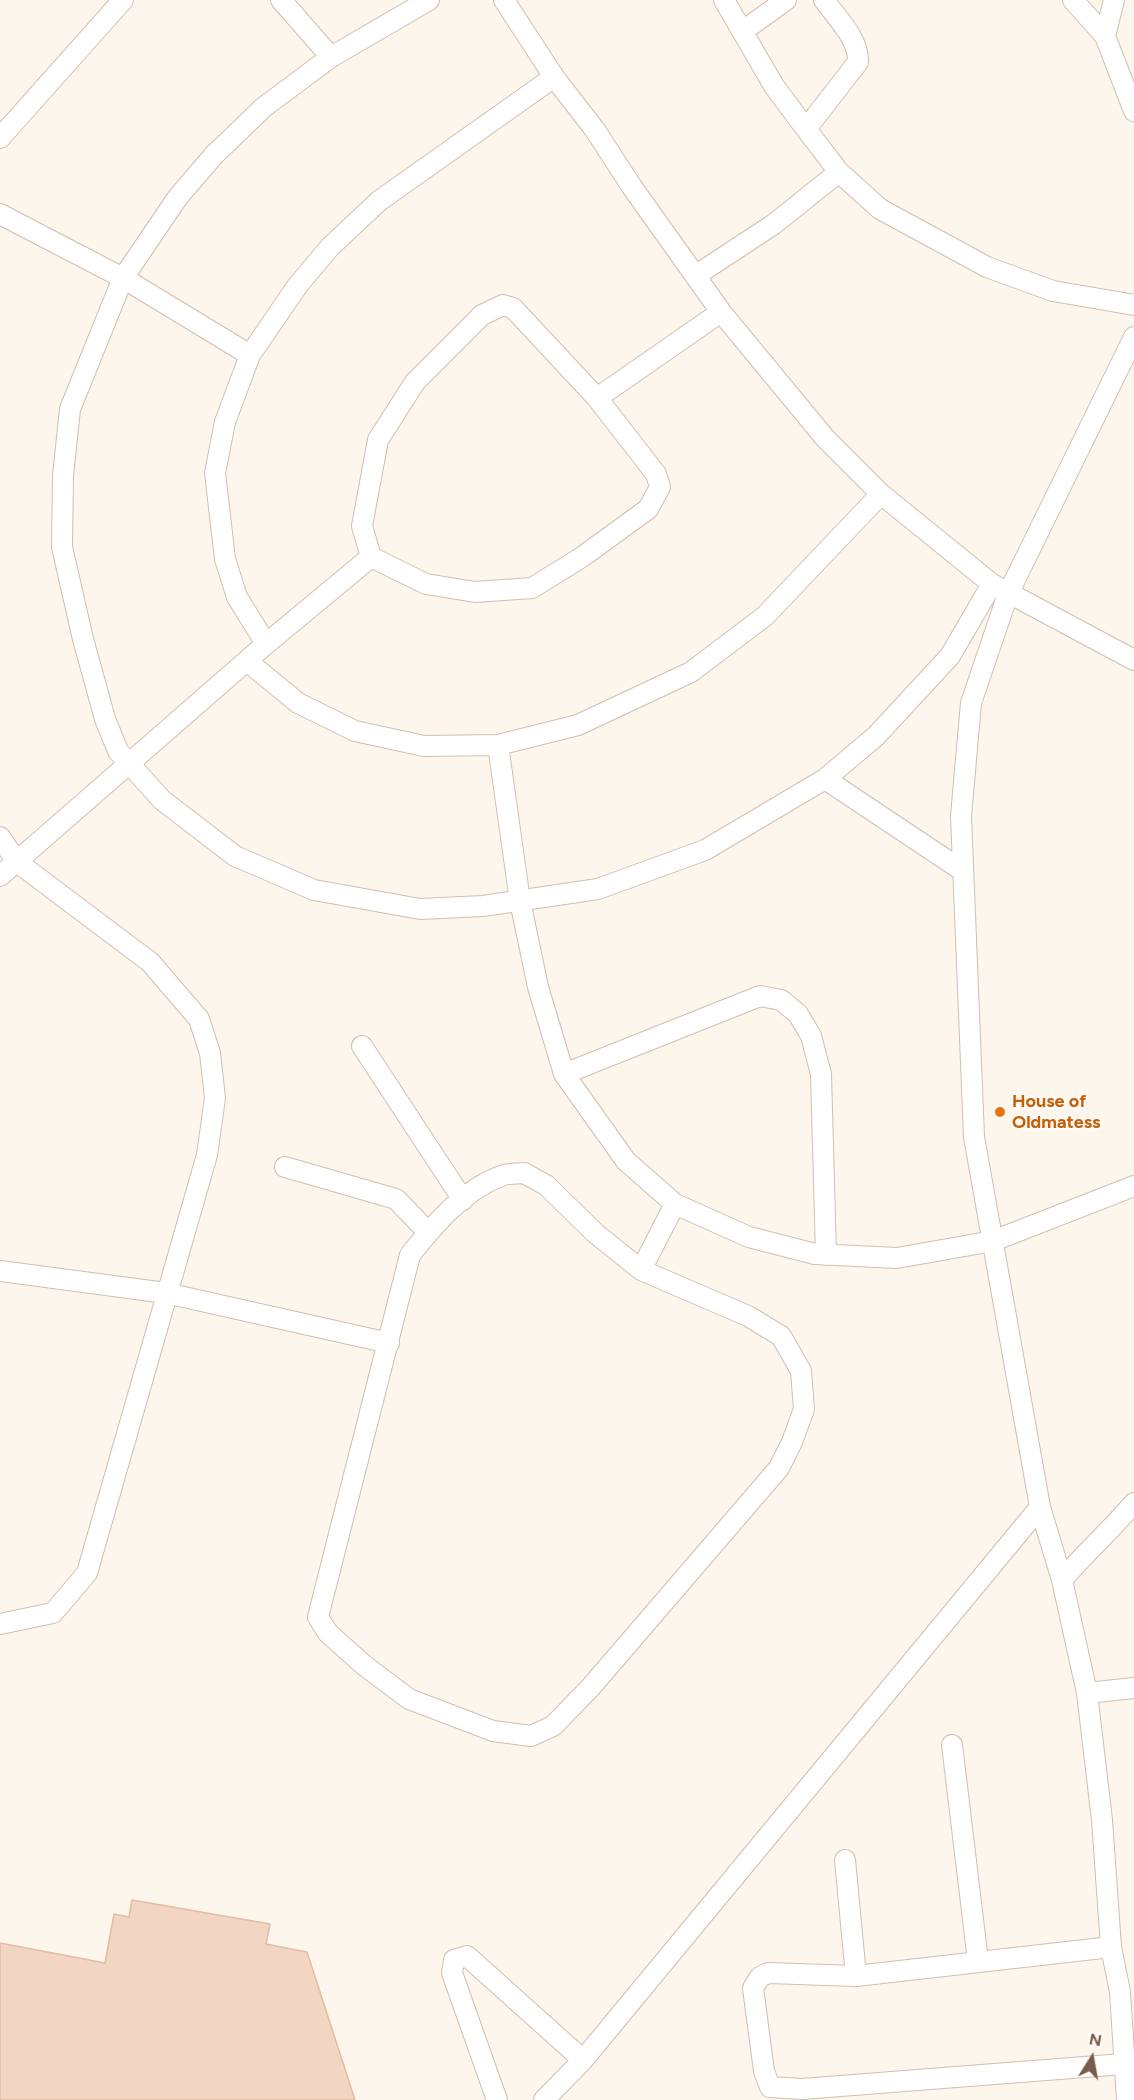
<!DOCTYPE html>
<style>
body{margin:0}
#map{position:relative;width:1134px;height:2100px;overflow:hidden;background:#fdf6ec;font-family:Figtree,sans-serif}
canvas{display:block}
.north{position:absolute;left:1062px;top:2028px;width:60px;height:60px;-webkit-text-stroke:4px #fffaf3;paint-order:stroke;rotate:11deg;font-size:16px;font-weight:700;line-height:24px;text-align:center;color:#7a5c4d}
.north::after{content:'';display:block;margin:auto;width:21px;height:27px;background:#7a5c4d;clip-path:polygon(50% 0,100% 100%,50% 72%,0 100%)}
</style>
<div id="map">
<canvas width="1134" height="2100"></canvas>
<div class="north">N</div>
</div>
<script>
const context = document.querySelector('canvas').getContext('2d');
context.lineJoin = 'round';
function fillPath(path, color) { context.fillStyle = color; context.fill(path, 'evenodd'); }
function strokePath(path, color, width, dash) { context.strokeStyle = color; context.lineWidth = width; context.lineCap = dash ? 'butt' : 'round'; context.setLineDash(dash || []); context.stroke(path); }
function drawText(font, color, halo, rows, align = 'center') {
  context.font = font + ' Figtree,sans-serif'; context.lineWidth = 5; context.setLineDash([]); context.textBaseline = 'middle'; context.strokeStyle = halo; context.fillStyle = color; for (const [text, x, y, turn = 0] of rows) {
    context.save(); context.translate(x, y); context.rotate((+turn || 0) * Math.PI / 180); context.textAlign = isNaN(turn) ? turn : align; if (halo) context.strokeText(text, 0, 0); context.fillText(text, 0, 0); context.restore();
  }
}
const building = new Path2D(`
 M132,1900l138,24 -4,20 41,8 48,148h-355v-157l105,20 9,-49 15,3z`);
fillPath(building, '#f3d5c3');
strokePath(building, '#e6bba3', 1.5);
const minor = new Path2D(`
 M281,0l50,57
 M429,0l-98,57 -67,50 -50,48 -36,42 -55,81 -53,131 -7,67 -1,71 21,92 22,80 13,32 44,49 73,56 79,34 106,19 63,-3 115,-17 107,-39 120,-71 51,-43 74,-80 42,-72
 M504,0l50,77 41,53 37,57 89,125 104,126 56,56 111,90 142,76
 M724,0l50,86 32,43 33,43 41,37 107,58 66,24 81,14
 M1073,0l32,36 29,75
 M743,31l43,-31
 M1105,36l9,-36
 M806,129l52,-67c1,-23 -21,-44 -34,-62
 M0,138l123,-138
 M0,214l123,64 127,77
 M695,276l79,-52 65,-52
 M503,305l10,3 84,90 59,76 4,13 -12,22 -66,48 -50,31 -57,4 -49,-8 -55,-27 -9,-31 16,-86 37,-58 67,-67z
 M597,398l124,-86
 M266,644l-29,-47 -12,-38 -10,-86 10,-51 25,-67 48,-70 32,-38 49,-46 175,-124
 M247,661l51,42 57,28 69,15 74,-1 80,-20 113,-53 74,-56 116,-122
 M498,745l22,156 18,86 26,87 62,87 49,43 74,33 66,17 82,4 96,-17 141,-55
 M825,779l138,92
 M0,837l17,25 133,100 49,57 11,34 5,45 -8,57 -120,418 -34,40 -53,11
 M0,876l266,-232 105,-87
 M362,1046l101,154
 M564,1074l196,-78 21,4 17,14 13,22 10,38 5,181
 M285,1167l111,32 32,33
 M524,1173l22,12 49,48 46,37 107,46 33,20 20,35 3,38 -12,33 -13,26 -189,220 -37,38 -22,10 -38,-5 -84,-32 -44,-33 -37,-33 -10,-16 92,-362c24,-30 53,-65 91,-79 6,-3 16,-2 23,-3z
 M641,1270l34,-66
 M0,1271l166,22 223,50
 M1062,1580c23,-27 49,-50 72,-77
 M1087,1693l47,-5
 M952,1745l26,216
 M845,1860l11,116
 M1111,1947l-255,29 -88,-3 -8,4 -7,11 11,83 6,16 32,2 321,-25
 M497,2100l-45,-127 2,-13 13,-4 116,104
 M544,2100l39,-40 457,-553
 M1127,2100l-7,-108 -9,-45 -9,-127 -15,-127 -25,-113 -22,-73 -66,-370 -13,-321 10,-113 37,-109 126,-257`);
strokePath(minor, '#d1beb0', 22);
strokePath(minor, '#fff', 20);
for (const [x, y, r, color] of [
 [1000,1112,6,"#e8710a"]
]) { const dot = new Path2D(); dot.arc(x, y, r, 0, 2 * Math.PI); context.fillStyle = color; context.fill(dot); strokePath(dot, '#fffaf3', 2); }
drawText('bold 18px', '#c56008', '#fffaf3', [
 ["House of",1012,1102],
 ["Oldmatess",1012,1123]
], 'left');
</script>
